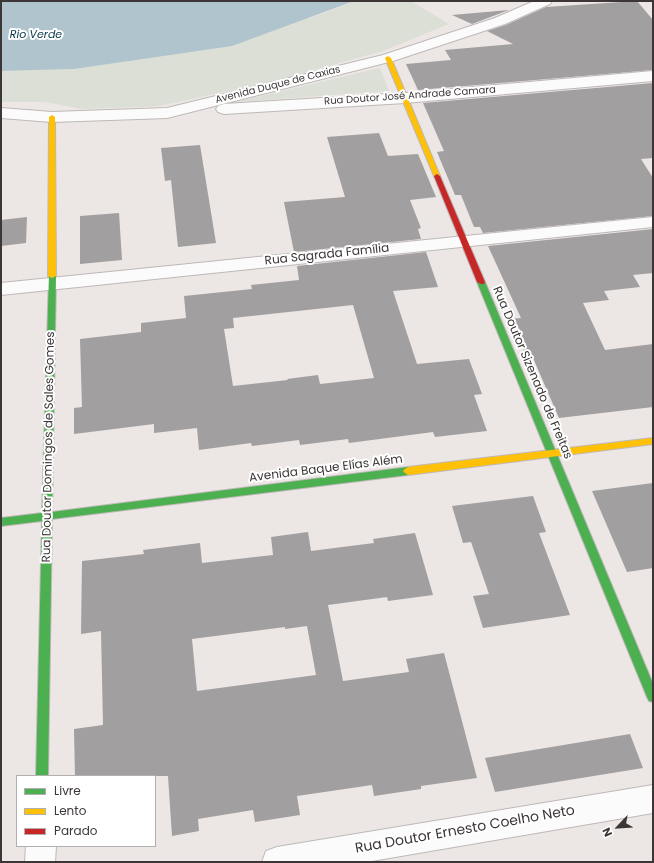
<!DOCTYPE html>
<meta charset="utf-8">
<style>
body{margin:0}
#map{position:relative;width:654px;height:863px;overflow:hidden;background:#ece6e4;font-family:Poppins,sans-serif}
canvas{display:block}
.frame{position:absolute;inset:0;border:2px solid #3c3736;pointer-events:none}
.legend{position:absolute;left:16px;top:775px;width:140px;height:72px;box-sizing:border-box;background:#fff;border:1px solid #b1afaf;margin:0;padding:5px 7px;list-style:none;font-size:12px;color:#3c3736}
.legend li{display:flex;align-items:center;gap:8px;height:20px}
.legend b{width:20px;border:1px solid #b1afaf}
.north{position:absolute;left:598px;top:807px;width:40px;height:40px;-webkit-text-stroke:3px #fff;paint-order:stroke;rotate:245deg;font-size:11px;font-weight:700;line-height:16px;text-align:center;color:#3c3736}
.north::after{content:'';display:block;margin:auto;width:14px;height:18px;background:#3c3736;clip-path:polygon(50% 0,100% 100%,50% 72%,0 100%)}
</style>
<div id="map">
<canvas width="654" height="863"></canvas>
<div class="frame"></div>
<ul class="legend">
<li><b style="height:5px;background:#4caf50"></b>Livre</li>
<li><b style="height:5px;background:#ffc107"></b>Lento</li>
<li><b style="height:5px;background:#c62828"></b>Parado</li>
</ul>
<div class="north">N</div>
</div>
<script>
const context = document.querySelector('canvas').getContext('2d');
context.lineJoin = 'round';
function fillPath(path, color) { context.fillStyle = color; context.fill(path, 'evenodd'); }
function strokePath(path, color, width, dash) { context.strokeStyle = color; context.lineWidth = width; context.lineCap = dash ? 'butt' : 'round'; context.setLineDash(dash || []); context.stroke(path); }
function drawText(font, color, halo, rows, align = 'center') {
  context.font = font + ' Poppins,sans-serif'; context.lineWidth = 4; context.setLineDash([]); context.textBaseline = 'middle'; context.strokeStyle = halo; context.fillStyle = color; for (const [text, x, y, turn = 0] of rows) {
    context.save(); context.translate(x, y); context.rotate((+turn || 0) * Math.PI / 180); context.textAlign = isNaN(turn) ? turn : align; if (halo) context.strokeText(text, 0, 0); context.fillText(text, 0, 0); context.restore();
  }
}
fillPath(new Path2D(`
 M354,1h57l38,23 -66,27 -109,30 -115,25 -77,3 -37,-7h-44v-31l73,-2 239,-52z
 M380,68l9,23 -153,11z`), '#dcdfd5');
fillPath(new Path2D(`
 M1,1h353l-122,45 -158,23 -73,2z`), '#b0c4ce');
fillPath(new Path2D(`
 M637,1l16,19v50l-235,20 -12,-26 45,-4 -6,-10 68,-6 -26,-13 19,-6 40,-18z
 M509,10l-37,14 -20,-9z
 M653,83v75l-12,1 12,19v38l-170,17 -3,-6h-6l-13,-32h-6l-18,-43 7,-1 -21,-48z
 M379,133l9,23 30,-2 18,43 -26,3 11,28 -3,1 3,10 -127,13 -10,-50 61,-5 -18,-60z
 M200,145l16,98 -38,4 -7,-67 -6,1 -4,-33z
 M119,213l3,47 -42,4v-48z
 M27,217l-1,26 -25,3v-26z
 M653,229v44l-20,2 7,12 -36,4 5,9 -26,3 22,47 48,-6v63l-94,11 -29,-67 -6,1 -13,-33 10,-1 -33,-72z
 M426,252l12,35 -45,4 24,73 52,-5 13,35 -8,1 13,36 -52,6 -2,-5 -84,11 -1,-4 -48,6 -1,-5 -47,6 -1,-3 -52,7 -2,-22 -43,5v-9l-80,10v-26l8,-1 -2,-68 61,-7v-9l45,-5 -2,-22 68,-7 -1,-4 48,-5 -2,-14zM353,305l21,73 -54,6 -2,-9 -31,4 1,1 -55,6 -9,-57 10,-1 -1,-10z
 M653,483v85l-26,4 -35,-81z
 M533,496l13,36 -7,1 31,82 -87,13 -10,-32 16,-2 -18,-52 -8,1 -11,-37z
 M308,532l3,19 63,-8 -1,-4 42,-6 18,62 -45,6 -1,-4 -59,8 15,76 66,-9 -3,-13 38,-6 33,125 -56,8v3l-47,7 -2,-11 -75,11 3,19 -45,7 -2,-12 -55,9 1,12 -27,5 -4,-60h-93l-1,-47 29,-4 -2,-94 -20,3 1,-73 62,-7 -1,-4 57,-7 2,20 71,-8 -2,-18zM307,626l9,49 -119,16 -5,-52 93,-12v2z
 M630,734l13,34 -148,24 -10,-34z`), '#a29fa0');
const street = new Path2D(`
 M534,1h18l-2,3 -45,20 -112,37 -226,57 -115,4 -51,-4v-10l51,4 115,-4 216,-53 112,-37z
 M653,71v10l-248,22 -181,11 -6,-2 -2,-3 2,-3 6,-2 181,-11z
 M653,217v10l-652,68v-12z
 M653,785v28l-287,49h-104l4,-11 11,-4z
 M26,846h30l-1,16h-30z`);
const fast = new Path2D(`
 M49,274h6l1,2 -4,236 356,-45 3,2 2,2 -2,2 -3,2 -356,44 -4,257h-12l6,-255 -41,5v-8l41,-5z
 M478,280h3l4,2 168,402v18l-4,-1 -2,-4 -170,-415z`);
const slow = new Path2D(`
 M388,56l3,2 49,118 -1,1h-4l-1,-1 -49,-118z
 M52,115l3,2 1,159 -4,2 -4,-2 1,-159z
 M653,438v6l-245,31 -3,-2 -2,-2 2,-2 3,-2z`);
const jam = new Path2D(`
 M437,174l3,2 45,106 -1,2h-3l-4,-2 -43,-106z`);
strokePath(street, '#beb9b8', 2);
strokePath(fast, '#beb9b8', 2);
strokePath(slow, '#beb9b8', 2);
strokePath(jam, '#beb9b8', 2);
fillPath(street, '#fcfbfb');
fillPath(fast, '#4caf50');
fillPath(slow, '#ffc107');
fillPath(jam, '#c62828');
drawText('10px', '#3c3736', '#fff', [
 ["Avenida Duque de Caxias",278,85,-14],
 ["Rua Doutor José Andrade Camara",410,96,-4]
]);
drawText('italic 11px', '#073647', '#fff', [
 ["Rio Verde",36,35]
]);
drawText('12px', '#3c3736', '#fff', [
 ["Rua Sagrada Família",327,255,-6],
 ["Rua Doutor Sizenado de Freitas",532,373,67],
 ["Rua Doutor Domingos de Sales Gomes",49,447,-89],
 ["Avenida Baque Elías Além",326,469,-7]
]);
drawText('14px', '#3c3736', '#fff', [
 ["Rua Doutor Ernesto Coelho Neto",465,830,-10]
]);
</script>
